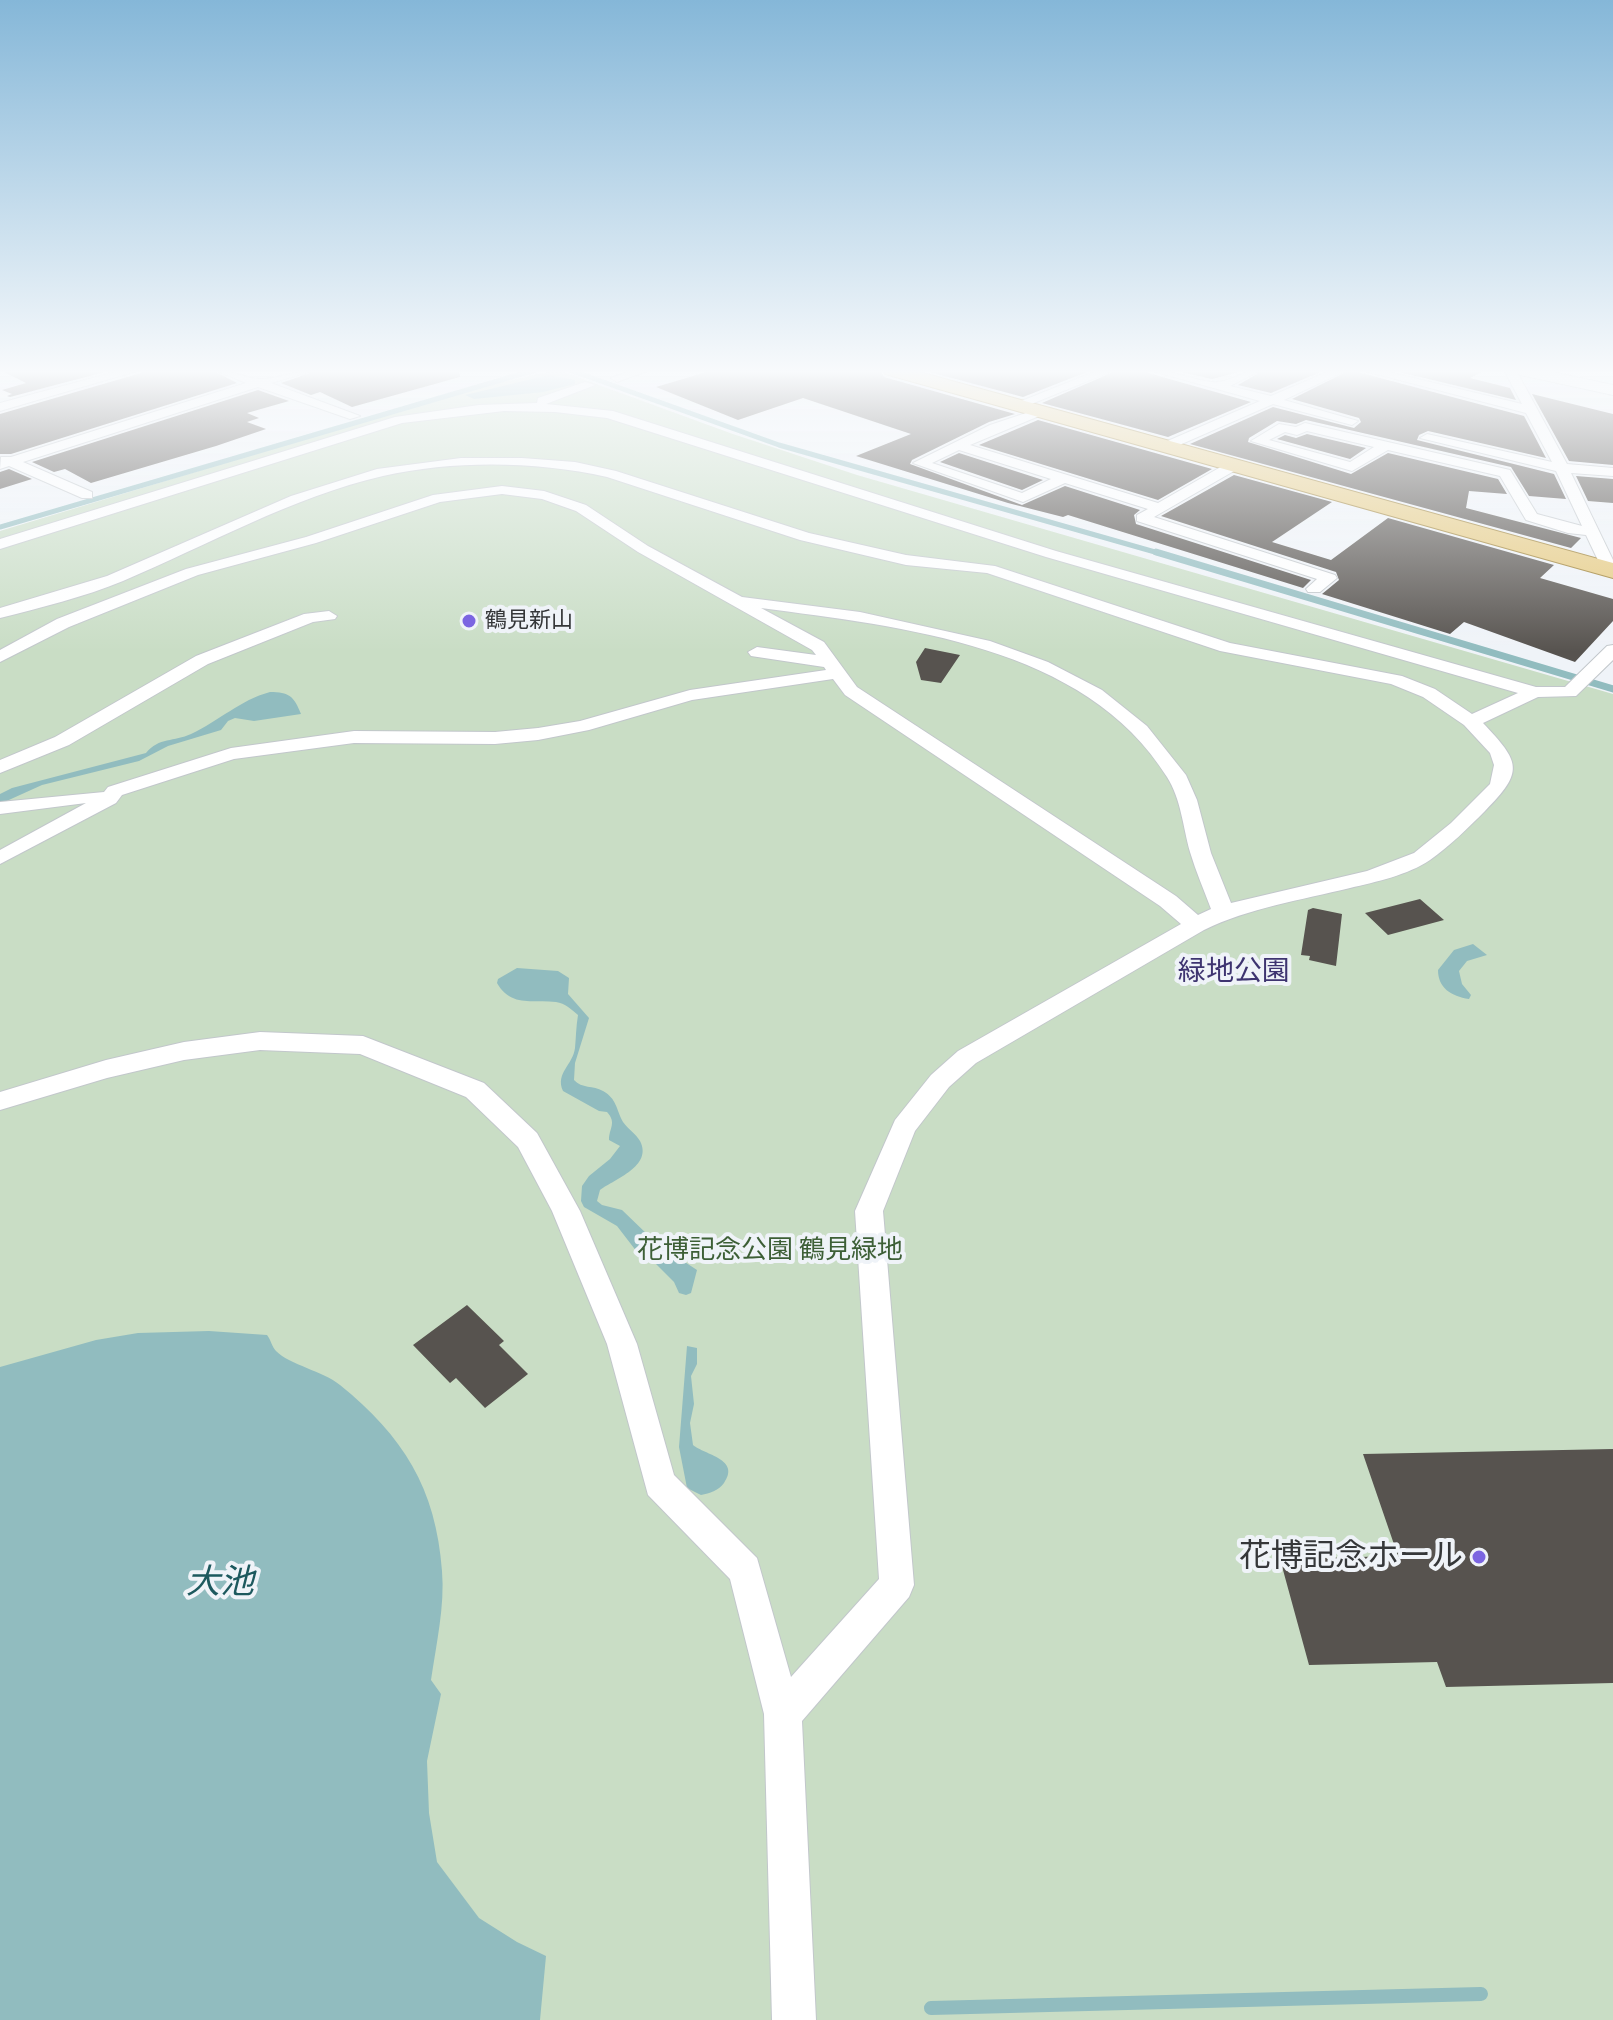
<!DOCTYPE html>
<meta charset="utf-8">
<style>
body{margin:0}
canvas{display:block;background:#eff3f8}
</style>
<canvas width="1613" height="2020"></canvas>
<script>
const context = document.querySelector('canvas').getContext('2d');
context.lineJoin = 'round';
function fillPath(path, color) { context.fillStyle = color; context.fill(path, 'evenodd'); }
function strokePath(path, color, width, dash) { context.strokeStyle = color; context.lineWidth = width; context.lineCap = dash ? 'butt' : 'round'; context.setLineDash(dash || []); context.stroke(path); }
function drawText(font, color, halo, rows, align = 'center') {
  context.font = font + ' Cabin,"Noto Sans JP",sans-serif'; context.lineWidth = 8; context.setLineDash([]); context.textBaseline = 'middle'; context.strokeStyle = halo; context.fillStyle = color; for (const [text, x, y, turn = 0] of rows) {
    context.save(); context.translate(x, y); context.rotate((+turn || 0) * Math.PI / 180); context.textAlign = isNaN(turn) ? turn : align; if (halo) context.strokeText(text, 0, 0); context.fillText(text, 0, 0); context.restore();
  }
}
fillPath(new Path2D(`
 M558,370l172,63 127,42 756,219v1326h-1613v-1489l473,-143z`), '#c9ddc5');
fillPath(new Path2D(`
 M549,375l26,5v4l-32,8 -69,7 -9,-4z
 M270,692c19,0 24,4 31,22l-47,7 -19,-3 -7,3 -7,9 -53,16 -29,15 -97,24 -42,19v-10l12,-6 134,-35c13,-16 28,-11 45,-19 28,-13 49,-34 79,-42z
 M1473,944l14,11 -20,6 -8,10 3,13 9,11 -2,4c-18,-3 -31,-11 -31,-29l16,-20z
 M517,968l41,3 11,7 -1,16 21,24 -14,45 -1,17c8,9 19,5 29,11 14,8 13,18 20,31 5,7 13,12 17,19 13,25 -25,38 -40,49l-3,11 5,4 20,5 27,26 17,6 8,13 23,15 -6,23 -5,2 -7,-2 -5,-11 -19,-19 -18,-11 -20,-26 -33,-19 -3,-6 1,-15 7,-10 21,-17 10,-13 -11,-6c0,-12 8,-17 -2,-28l-8,-1 -36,-20c-8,-18 10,-26 12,-43 1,-11 1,-21 3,-33 -6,-5 -13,-12 -22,-13 -22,-3 -45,6 -59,-19l1,-4z
 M209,1331l58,4c4,5 5,12 9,16 14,14 47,20 64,34 63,51 96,103 102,186 3,35 -6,74 -11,109l10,14 -14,67 2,52 8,49 42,56 38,24 29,14 -6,64h-540v-653l96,-27 42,-7z
 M687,1346l10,2v16l-6,12 3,28 -4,19 3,22c12,10 48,14 31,38 -6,8 -14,10 -23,12l-14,-7 -8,-41z`), '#91bcbf');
strokePath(new Path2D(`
 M570,370l209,75 383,109
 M0,527l535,-157`), '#91bcbf', 5);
strokePath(new Path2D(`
 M1156,552l457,137`), '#91bcbf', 7);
strokePath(new Path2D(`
 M931,2008l550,-14`), '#91bcbf', 14);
fillPath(new Path2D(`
 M0,370h112l-102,27 -3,-1 5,-2 -10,-4 24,-7z
 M143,370h69l25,13 -226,71h-11v-40l141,-41z
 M319,370h140l1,7 -108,30 -32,-15 -9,3 -30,-12z
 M713,370h167l4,7 131,37 -26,8 -77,38 -2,4 112,41 43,-19 75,24 -6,5 2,9 175,56 -8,8 -235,-73 -5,2 -55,-14 -152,-47 55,-22 -108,-36 -65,22 -82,-33z
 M922,370h170l-69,27z
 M1118,370h28l2,3 103,29 -83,35 -126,-34z
 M1172,370h74l-34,9z
 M1264,370h61l-54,23 -33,-8z
 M1350,370l174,46 22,42 -118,-27 -9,4 -2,5 137,34 12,25 -37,-3 -18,-29 -205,-47 -10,4 -19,-3 -28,17 -1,4 103,32 37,-21 110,26 9,15 -38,-3 -3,17 115,30 -10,10 -381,-104 83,-37 81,21 7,-6 -2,-4 -67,-19z
 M1391,370h94l-15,8 40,10 6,12z
 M258,390l31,11 -42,12 12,5 -12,4 19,7 -50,17 -125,37 -26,-14 -11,3 -22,-10z
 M1532,394l81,20v51l-44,-4z
 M1038,420l174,49 -54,31 -179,-55z
 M1307,434l59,14 -16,11 -73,-20 8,-4 11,3z
 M959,453l84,27 -21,10 -82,-28z
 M9,469l23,10 -32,10v-17z
 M1234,475l98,27 -60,40 59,18 57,-42 166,47 -14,13 73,21v22l-38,41 -111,-40 -14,12 -128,-40 17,-14 -3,-8 -175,-56z
 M1576,476l37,3v24l-25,-2z
 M925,648l35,7 -19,28 -20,-3 -5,-18z
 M1420,899l24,21 -56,15 -23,-22z
 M1313,908l29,6 -6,52 -27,-6 1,-4 -9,-1 7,-45z
 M467,1305l37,36 -5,4 29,29 -43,34 -29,-30 -6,5 -37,-38z
 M1613,1449v234l-167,4 -9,-25 -128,3 -29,-106 118,-3 -35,-102z`), '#57534f');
const street = new Path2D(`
 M122,370h18l-140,41v-8z
 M215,370c16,-1 28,8 44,9 16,1 37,-9 57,-9l-45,13 89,33 -10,3 -92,-32 -235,75 69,30v6h-10l-73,-32 -9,3 1,-12h10l235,-74z
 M633,370h17l-33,12 -6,-4z
 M1099,370h16l-91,37 -10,-3z
 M1149,370c23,-1 53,14 69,12 16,-2 26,-12 43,-12l-31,16 41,10 61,-26h15l-63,30 74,21 -6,4 -79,-21 -105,46 -7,-4 2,-3 97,-42z
 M1361,370h19l142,34 -18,-34h12l51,94 46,4v8l-42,-3 42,87v14l-9,-1 -18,-38 -18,-2 -42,-13 -26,-44 -112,-26 -36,21 -101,-30 28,-17 17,3 9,-4 205,47 27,44 45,12 -26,-55 -136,-33 7,-4 125,28 -26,-49zM1307,431l67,16 -24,15 -81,-22 16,-8 12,3z
 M585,382l10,3 -49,19 67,7 443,140 480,136h29l42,-41 6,-1v15l-37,36 -38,1 -55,26c37,39 42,48 2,88 -17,17 -35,35 -55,49 -22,15 -54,22 -80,28 -49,12 -101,20 -146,42l-228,133 -27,24 -34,44 -32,80 31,374 -5,12 -107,124 14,299h-44l-8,-306 -34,-135 -82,-84 -41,-151 -55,-133 -34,-64 -52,-50 -106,-43 -100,-4 -76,10 -77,18 -107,32v-18l106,-32 78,-18 76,-10 103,4 121,47 53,50 43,78 57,133 37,131 83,83 34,119 88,-98 -24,-368 40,-91 36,-45 27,-24 223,-127 -21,-18 -315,-211 -12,-16 -141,21 -103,30 -51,10 -43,4 -141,-1 -120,16 -112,36 -6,8 -116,61v-14l86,-47 -86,11v-12l104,-10 4,-5 123,-39 123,-17 141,1 43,-4 42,-7 110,-31 136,-20 -2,-3 -73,-11 -3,-4 9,-5 59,8 -4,-5 -174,-98 -62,-41 -34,-12 -40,-5 -62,8 -124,41 -118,32 -129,52 -69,35v-12l57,-31 129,-50 120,-32 127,-42 69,-9 42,5 42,14 62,41 94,51 118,15 130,29 58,21 54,28 45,36 39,49 11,25 14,53 20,50 136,-32 47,-18 37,-30 39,-39 4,-19 -4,-12 -26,-28 -41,-28 -32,-13 -171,-33 -233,-78 -81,-8 -106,-25 -193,-63c-71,-16 -153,-17 -224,-1 -91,21 -175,69 -260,105 -39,16 -83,27 -123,37v-10l107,-32 184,-80 86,-27 84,-11h61l53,4 41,9 193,62 97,22 89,11 235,77 172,33 33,13 37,25 46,-21 -472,-136 -439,-139 -52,-6 -51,-1 -102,12 -402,126v-10l395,-122 84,-12 58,-2 1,-5zM761,608c141,19 324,37 406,169 14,22 16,50 23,75 6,20 14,38 21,57l-13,6 -22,-19 -319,-209 -33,-45z
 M1041,408l10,3 -81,34 188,58 73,-42h10v6l-87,50 181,58 2,3 -17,14h-12l-2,-3 11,-10 -180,-58v-6l11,-6 -83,-26 -42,19 -110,-39 77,-38zM959,450l92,29 -29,14 -90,-30z
 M329,611l8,5 -2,3 -22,3 -105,42 -139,81 -69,28v-13l55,-23 141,-81 108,-42z`);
const secondary = new Path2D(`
 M1514,370h29l70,15v10l-97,-21z`);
const primary = new Path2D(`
 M883,370h29l701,193v15l-728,-204z`);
strokePath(street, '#c2c7cb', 2);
strokePath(secondary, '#c2c7cb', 2);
strokePath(primary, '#9d7f30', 2);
fillPath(street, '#fff');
fillPath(secondary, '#fff');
fillPath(primary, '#e6ca80');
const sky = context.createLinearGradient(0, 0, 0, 652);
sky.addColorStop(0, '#85b7d8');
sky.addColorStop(0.57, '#f8fafc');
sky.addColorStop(1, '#f8fafc00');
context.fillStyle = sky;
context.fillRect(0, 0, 1613, 652);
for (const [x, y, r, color] of [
 [469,621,8,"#7b65e1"],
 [1479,1557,8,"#7b65e1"]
]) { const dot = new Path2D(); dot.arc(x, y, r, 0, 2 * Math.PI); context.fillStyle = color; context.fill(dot); strokePath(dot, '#eff3f8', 3); }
drawText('22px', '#353739', '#eff3f8', [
 ["鶴見新山",485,621]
], 'left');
drawText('26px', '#3d5f36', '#eff3f8', [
 ["花博記念公園 鶴見緑地",770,1250]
]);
drawText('28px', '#3e3470', '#eff3f8', [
 ["緑地公園",1234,972]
]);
drawText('32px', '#353739', '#eff3f8', [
 ["花博記念ホール",1463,1557]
], 'right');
drawText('italic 34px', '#1d595e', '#eff3f8', [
 ["大池",220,1583]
]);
</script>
